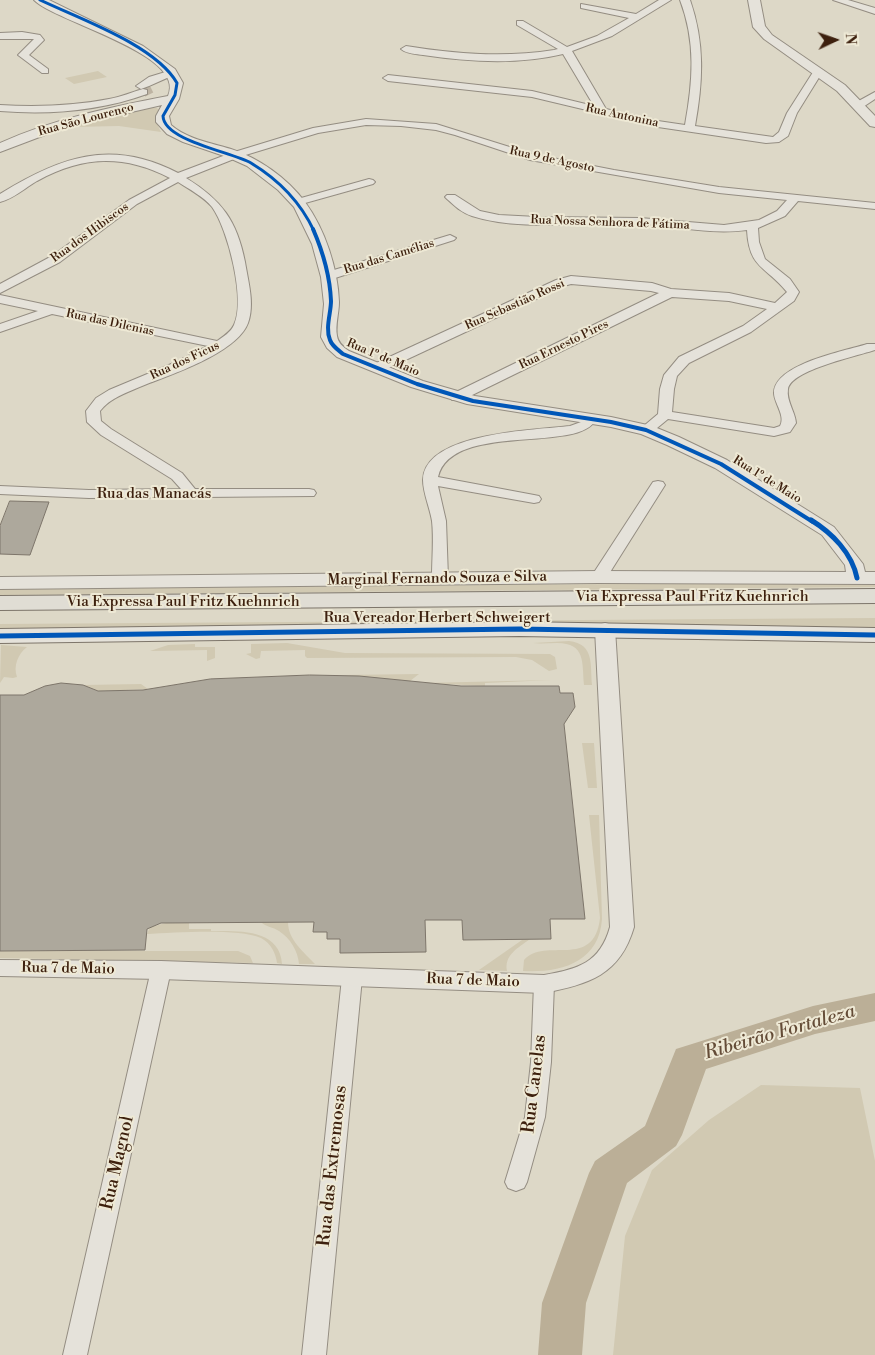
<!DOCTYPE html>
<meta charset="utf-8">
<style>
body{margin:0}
#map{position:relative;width:875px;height:1355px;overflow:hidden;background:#ddd8c7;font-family:"Libre Bodoni",serif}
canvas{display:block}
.north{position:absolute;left:810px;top:15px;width:50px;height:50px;-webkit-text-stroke:4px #eee9d5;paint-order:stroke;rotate:87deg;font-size:14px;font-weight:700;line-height:20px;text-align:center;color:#3d200e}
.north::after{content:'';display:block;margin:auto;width:18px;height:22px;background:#3d200e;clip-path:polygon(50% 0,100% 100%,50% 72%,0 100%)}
</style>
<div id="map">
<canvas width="875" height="1355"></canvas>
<div class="north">N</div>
</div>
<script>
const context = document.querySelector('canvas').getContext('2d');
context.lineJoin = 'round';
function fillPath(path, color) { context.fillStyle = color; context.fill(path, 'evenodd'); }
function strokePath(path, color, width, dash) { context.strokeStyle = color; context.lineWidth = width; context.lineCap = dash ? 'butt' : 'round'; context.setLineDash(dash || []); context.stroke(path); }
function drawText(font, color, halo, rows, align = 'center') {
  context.font = font + ' "Libre Bodoni",serif'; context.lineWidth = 4; context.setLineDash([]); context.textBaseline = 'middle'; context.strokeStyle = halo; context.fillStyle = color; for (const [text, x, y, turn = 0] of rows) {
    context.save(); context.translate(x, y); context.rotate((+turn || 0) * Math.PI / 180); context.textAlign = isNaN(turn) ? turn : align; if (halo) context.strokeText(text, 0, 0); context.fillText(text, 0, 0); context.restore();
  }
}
fillPath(new Path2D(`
 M98,71l9,6 -33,7 -9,-6z
 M150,107l7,1 2,2 -3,12 5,10 -42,-6 -47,1z
 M875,582v5l-875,8v-6z
 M875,618v11l-639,-3 -236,3v-5z
 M569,641c26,3 21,24 23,44h-8c-2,-22 2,-42 -27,-42 -8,0 -17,1 -24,0z
 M287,643l58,10 205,1 5,3 2,12 -8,2 -17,-11 -16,-3 -209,1 -2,-2v-6l-44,1 -1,7 -4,1 -10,-5 5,-1v-9z
 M195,644v3h20v11l-8,3v-11l-57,1 18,-6z
 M1,645l26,2c-9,7 -14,19 -10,30l-4,1 -9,-1 -4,6z
 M419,674l-9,7 -69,-6z
 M552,680l-67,3v3l-61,-3z
 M141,684l7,5 -50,2 -15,-6z
 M582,743h12l3,45h-9z
 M589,815h10l3,104c-3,44 -42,54 -79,52l1,-11c21,-24 70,11 76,-42z
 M261,922h27c0,18 16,30 27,42h-16c-1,-13 -9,-26 -20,-33 -6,-4 -13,-4 -18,-9z
 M166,923h23v6h22v2c26,0 69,-3 71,33l-5,-1c-1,-9 -6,-20 -16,-25 -24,-10 -86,-5 -114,-4l3,-7z
 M530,939c-12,9 -26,16 -23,32l-28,-1 43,-30z
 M0,951h238l12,5 3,7 -253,-5z
 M761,1085l99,3 15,73v194h-262l12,-119 27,-66 57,-50z`), '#d1c9b2');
fillPath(new Path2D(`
 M875,993v28l-60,13 -109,35 -24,66 -6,11 -49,37 -41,120 -4,52h-44l4,-52 47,-130 6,-12 50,-35 31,-77 137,-43z`), '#bbaf97');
const building = new Path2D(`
 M10,501l39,1 -19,53 -30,-1v-28z
 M310,675l49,1 102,10h98l1,7h13l2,14 -11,17 21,195h-35l1,20 -88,1 -1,-20h-37l1,32 -86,1v-14h-13v-7h-14l1,-10 -153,1 -14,6 -2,21 -145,1v-256h24l21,-9 16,-3 22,2 15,6 45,-1 67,-11z`);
fillPath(building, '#ada89c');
strokePath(building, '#7d756a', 1);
strokePath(new Path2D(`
 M143,92l8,-4`), '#bdb3a2', 10, [10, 5]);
const minor = new Path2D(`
 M659,0h12l-59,36 -40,15 34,58 52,12 27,4c8,-44 11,-83 -5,-125h10c15,43 13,82 5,126l78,11 6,-5 8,-19 28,-44h6l2,2 -26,42 -9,23 -9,6 -13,1 -108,-16 -126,-30 -144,-16 -5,-3 5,-3 144,16 62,15 -31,-52c-45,11 -94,8 -140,1 -7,-1 -16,-1 -22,-6l5,-3c50,8 98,12 148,4l4,-1 -41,-24v-4h6l44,26 30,-11 32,-18 -48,-10v-4l55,10z
 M833,0h15l27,8v6z
 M22,32l18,3 4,5 -15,15 19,14v4h-6l-24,-18 16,-16h-34v-6z
 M172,70l5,3 -2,2c-12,4 -22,10 -34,14l-5,-3 13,-9z
 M143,89l4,1v4c-47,17 -98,21 -147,17v-6c36,2 73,1 109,-6 12,-2 23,-7 34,-10z
 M875,92v7l-12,8h-8v-4z
 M366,119l70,5 96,30 82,16 105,17 156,16v6l-77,-8 -13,15 -27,12 1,14 6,17 25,20 9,13 -5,9 -43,31 -62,31 -12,13 -3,13 -2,23 102,16 6,-2c6,-10 -6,-23 -6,-33 0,-29 71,-42 93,-49h8v6c-18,6 -84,20 -87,39 -2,12 7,22 8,34l-6,9 -16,4 -106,-17 -17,14h-10l-2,-3 19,-16 2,-25 4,-14 15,-18 64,-31 24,-17 -38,-8 -57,-4 -210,103h-10l-2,-3 2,-3 207,-101 -8,-2 -80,-7 -7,2 -182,85h-10l-1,-3 1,-3 184,-85 15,-4 81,7 19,6 58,4 46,10 12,-11c-21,-26 -38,-23 -40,-62 -36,5 -72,-4 -107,-6 -52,-3 -118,8 -168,-8 -10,-3 -17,-10 -25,-17l-2,-2 2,-2h8l25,16 19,4 38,2 103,1 84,7 35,-5 18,-9 10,-11 -68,-7 -189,-33 -75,-25 -19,-5 -35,-4 -35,-1 -48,8 -79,24 -53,21c36,22 51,43 59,84 3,19 10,42 3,61 -11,30 -78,52 -106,63 -16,7 -32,12 -42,25l1,10 10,8 71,44 13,16h114l5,1 2,3 -2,3 -225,2 -89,-4v-8l89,4 92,-1 -9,-10 -71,-44 -14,-13 -1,-11 10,-13 13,-8 67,-28 32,-16 -156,-32 -52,18v-8l38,-13 -38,-8v-8l217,46c6,-4 14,-9 17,-16 12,-25 -6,-96 -22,-118 -8,-10 -23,-18 -34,-25l-41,22 -77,58 -60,31v-9l52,-28 77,-56 41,-22c-47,-24 -87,-22 -133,3 -12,7 -24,18 -37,21v-8c60,-37 111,-56 178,-21l53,-20 82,-25z
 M369,179l4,1 2,2 -2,2 -75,21 -6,-3 2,-2z
 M450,235l6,3 -2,2 -122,39 -4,1 -6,-4 2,-3z
 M589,414l7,4c-12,37 -144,2 -158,59l96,18 5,1 2,3 -2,3 -5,1 -96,-17 8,35 2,57 -3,3h-10l-3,-3c0,-19 2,-39 0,-57 -2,-13 -9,-28 -9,-41 1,-48 114,-50 147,-54l11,-4 3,-7z
 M658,481l5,1 2,3 -58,92 -3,3h-10l-3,-3 60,-92 2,-3z
 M161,963l7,2 3,5 -84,385h-24l88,-385 3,-5z
 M352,971l7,2 3,5 -36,377h-24l40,-377 3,-5z
 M544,977l7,2 3,5 -3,78 -6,55 -18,65 -3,6 -8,3 -8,-3 -3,-6 20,-65 6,-55 3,-78 3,-5z`);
const tertiary = new Path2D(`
 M34,0h15l94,46 32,23 8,14 -4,16 -10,17 2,9c16,14 40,18 60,24 28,9 56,29 74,53 20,27 33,67 34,100 0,11 -4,23 -2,34 1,7 6,11 12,15l74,30 52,15 136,21 41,9 27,11 48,23 107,67 29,37 2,8h10v12l-276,-1 -599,6v-12l599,-6 247,1 -1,-7 -23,-30 -107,-67 -48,-23 -26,-11 -30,-7 -144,-23 -56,-17 -74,-30 -10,-9 -6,-11 3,-33 -3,-27 -9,-33 -18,-37 -16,-17 -31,-24 -20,-9 -44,-15 -16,-8 -11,-12v-6l6,-11 -96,22 -66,25v-9c53,-24 111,-36 168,-47 20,-42 -113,-74 -134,-96z
 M748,0h12l5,26 7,9 73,50 30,31v11l-5,-1 -33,-35 -73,-52 -11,-12z
 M605,623l7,2 3,4 19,298c-14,48 -45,57 -90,66l-383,-14 -161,-3v-16l161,1 383,14c34,-6 56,-12 66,-48l-15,-298 3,-4z`);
const secondary = new Path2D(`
 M519,622l356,6v14l-356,-6 -519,7v-14z`);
const primary = new Path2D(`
 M875,589v14l-875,7v-14z`);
strokePath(minor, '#948d82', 2);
strokePath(tertiary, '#948d82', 2);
strokePath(secondary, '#7d756a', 2);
strokePath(primary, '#7d756a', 2);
fillPath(minor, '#e5e2da');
fillPath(tertiary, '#e5e2da');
fillPath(secondary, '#e5e2da');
fillPath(primary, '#e0ddd4');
strokePath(new Path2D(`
 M40,0c40,19 115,45 137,83l-2,12 -12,21c1,25 69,36 88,47 28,17 49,38 63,68`), '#0057b8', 3);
strokePath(new Path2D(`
 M313,229c10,23 17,48 18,72 0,12 -6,27 -1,39 2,6 8,10 13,14l74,30 56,17 138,21 35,8 75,34 92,58`), '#0057b8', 4);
strokePath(new Path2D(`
 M811,520c21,13 41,33 46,58
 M0,636l519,-7 356,6`), '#0057b8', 5);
drawText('12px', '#3d200e', '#eee9d5', [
 ["Rua Antonina",622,116,12],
 ["Rua São Lourenço",86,120,-15],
 ["Rua 9 de Agosto",552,160,12],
 ["Rua Nossa Senhora de Fátima",610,223,2],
 ["Rua dos Hibiscos",90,233,-36],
 ["Rua das Camélias",389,257,-17],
 ["Rua Sebastião Rossi",515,305,-24],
 ["Rua das Dilenias",110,323,12],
 ["Rua Ernesto Pires",564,345,-26],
 ["Rua 1º de Maio",383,358,23],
 ["Rua dos Ficus",185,361,-25],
 ["Rua 1º de Maio",767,480,32]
]);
drawText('15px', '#3d200e', '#eee9d5', [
 ["Rua das Manacás",154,494],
 ["Marginal Fernando Souza e Silva",437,579,-1],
 ["Via Expressa Paul Fritz Kuehnrich",692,597],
 ["Via Expressa Paul Fritz Kuehnrich",183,602],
 ["Rua Vereador Herbert Schweigert",437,618],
 ["Rua 7 de Maio",68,969,1],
 ["Rua 7 de Maio",473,981,2]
]);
drawText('18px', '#3d200e', '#eee9d5', [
 ["Rua Canelas",535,1084,-83],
 ["Rua Magnol",118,1163,-77],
 ["Rua das Extremosas",333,1166,-84]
]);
drawText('italic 19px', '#644c37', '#eee9d5', [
 ["Ribeirão Fortaleza",780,1033,-16]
]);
</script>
